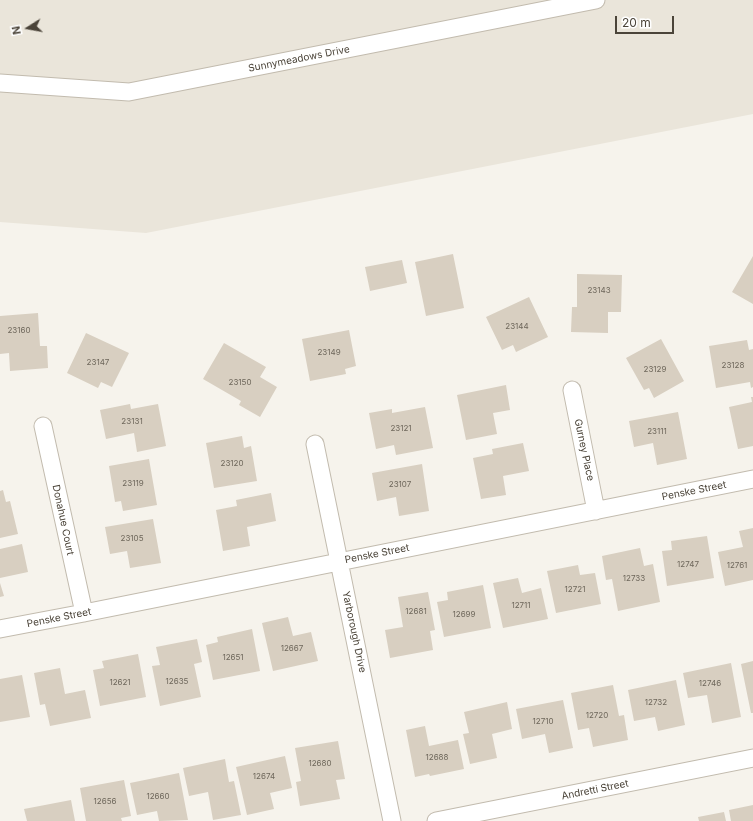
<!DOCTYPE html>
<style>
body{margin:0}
#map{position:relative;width:753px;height:821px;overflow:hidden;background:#f6f3ec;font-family:Inter,sans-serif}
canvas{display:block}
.north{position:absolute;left:8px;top:8px;width:40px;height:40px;-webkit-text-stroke:3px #fff;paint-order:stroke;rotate:259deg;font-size:11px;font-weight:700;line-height:16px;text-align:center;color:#4b4439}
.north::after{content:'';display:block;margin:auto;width:14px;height:18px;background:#4b4439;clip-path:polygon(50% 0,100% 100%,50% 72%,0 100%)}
.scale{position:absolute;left:615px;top:16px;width:59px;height:18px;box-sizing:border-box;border:2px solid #4b4439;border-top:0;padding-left:5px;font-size:12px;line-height:14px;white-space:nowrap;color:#4b4439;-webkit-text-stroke:3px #fff;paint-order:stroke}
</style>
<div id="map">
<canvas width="753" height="821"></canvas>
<div class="north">N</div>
<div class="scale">20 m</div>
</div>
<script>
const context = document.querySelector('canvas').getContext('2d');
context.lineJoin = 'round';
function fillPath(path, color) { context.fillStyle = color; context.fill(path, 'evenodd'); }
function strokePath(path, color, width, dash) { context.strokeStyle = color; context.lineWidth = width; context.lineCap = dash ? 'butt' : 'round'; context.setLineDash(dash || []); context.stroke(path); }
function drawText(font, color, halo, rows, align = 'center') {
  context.font = font + ' Inter,sans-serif'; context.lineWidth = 4; context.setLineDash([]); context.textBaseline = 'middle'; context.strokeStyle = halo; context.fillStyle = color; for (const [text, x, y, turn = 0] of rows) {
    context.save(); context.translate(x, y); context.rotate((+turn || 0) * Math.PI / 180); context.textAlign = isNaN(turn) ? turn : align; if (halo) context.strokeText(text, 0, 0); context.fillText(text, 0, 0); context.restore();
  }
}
fillPath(new Path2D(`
 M0,0h753v114l-607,119 -146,-11z`), '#eae5da');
fillPath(new Path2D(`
 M453,254l11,54 -38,8 -11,-54z
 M753,256v48l-21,-12z
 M402,260l5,23 -37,8 -5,-24z
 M577,274l45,1 -1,37h-13v21l-37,-1 1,-25h5z
 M529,297l19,40 -32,15 -3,-7 -11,5 -16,-33z
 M38,313l2,33h7l1,22 -38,3 -1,-18 -9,1v-38z
 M349,330l7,36 -11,3 1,5 -36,7 -8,-42z
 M86,333l43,20 -17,34 -11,-5 -3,6 -31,-15z
 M661,339l23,42 -30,17 -5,-10 -5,2 -18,-32z
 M747,340l2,10 4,-1v38l-2,1 -1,-6 -34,6 -7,-42z
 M224,343l42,24 -6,10 17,10 -17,30 -21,-12 2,-4 -38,-22z
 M506,385l4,25 -17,3 4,21 -31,6 -9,-45z
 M751,397h2v49l-15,3 -9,-42 23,-5z
 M130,404l1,5 27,-5 8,42 -29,6 -3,-19 -28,6 -6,-29z
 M425,407l8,41 -37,7 -2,-10 -18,4 -7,-36 23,-4v4z
 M678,412l9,47 -30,6 -4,-22 -19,4 -5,-26z
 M242,436l2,12 7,-2 6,35 -43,7 -8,-45z
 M523,443l6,28 -26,5 3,19 -25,4 -8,-41 20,-4 -1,-5z
 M149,459l8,46 -34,6 -2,-10 -6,1 -6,-36z
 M422,464l7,47 -30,5 -3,-19 -19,4 -5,-28z
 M3,490l3,12 4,-1 8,33 -18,4v-47z
 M271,493l5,28 -29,6 3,19 -27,5 -7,-41 21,-4 -1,-6z
 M153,519l8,44 -31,5 -3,-17 -17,3 -5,-27z
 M753,528v52l-28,6 -7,-34 25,-5 -4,-16z
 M707,536l7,42 -47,8 -5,-35 10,-1 -1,-9z
 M22,544l6,28 -28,6v-29z
 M640,548l4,18 9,-2 7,38 -42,9 -6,-32 -6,1 -4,-24z
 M578,565l2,10 15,-2 6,31 -45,9 -9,-42z
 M518,578l4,15 19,-5 7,31 -45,9 -10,-45z
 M0,583l4,13 -4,1z
 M483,585l8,43 -47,9 -7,-35 11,-2 -1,-8z
 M428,592l7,38 -5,1 3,19 -43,8 -5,-28 18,-3 -5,-30z
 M288,617l5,19 18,-4 7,29 -45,10 -11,-48z
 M252,629l8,42 -47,9 -7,-35 12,-3 -1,-5z
 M197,639l5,23 -8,2 7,33 -41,9 -8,-40 8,-1 -4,-18z
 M138,654l8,43 -46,9 -7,-36 11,-2 -2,-7z
 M753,661v52h-2l-10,-49z
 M731,663l10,54 -29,6 -5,-28 -19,3 -5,-25z
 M60,668l5,26 20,-4 6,28 -41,8 -5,-22 -5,1 -6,-32z
 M22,675l8,42 -30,5v-43z
 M676,680l9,45 -27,6 -3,-14 -21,4 -6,-31z
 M613,685l6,31 5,-1 4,25 -35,7 -4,-19 -11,2 -7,-37z
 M563,700l10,48 -24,5 -4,-19 -23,5 -6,-30z
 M507,702l5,27 -20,5 5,24 -27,6 -7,-30 6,-1 -5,-21z
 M425,726l4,20 29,-6 6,29 -34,7 -1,-2 -14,3 -9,-47z
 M338,741l7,38 -9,1 4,19 -40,7 -4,-24 5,-1 -6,-33z
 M285,756l7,32 -22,5 4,16 -27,6 -11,-48z
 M225,759l4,23 5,-1 7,34 -28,5 -5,-28 -19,4 -6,-28z
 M179,773l9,47 -29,1 -2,-10 -20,4 -7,-32z
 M124,780l7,36 -10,2 1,3h-36l-6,-33z
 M71,800l4,21h-48l-3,-12z
 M753,805v16h-22l-2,-11z
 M724,812l2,9h-27l-1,-4z`), '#d8cfc1');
const minor = new Path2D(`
 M0,83l129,9 467,-92
 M572,390l24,121
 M43,426l41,187
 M315,444l77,377
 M0,629l84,-16 669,-134
 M436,821l317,-63`);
strokePath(minor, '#c2bbae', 19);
strokePath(minor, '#fff', 17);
drawText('8px', '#6e675b', null, [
 ["23143",599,291],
 ["23144",517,327],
 ["23160",19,331],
 ["23149",329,353],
 ["23147",98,363],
 ["23128",733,366],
 ["23129",655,370],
 ["23150",240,383],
 ["23131",132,422],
 ["23121",401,429],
 ["23111",657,432],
 ["23120",232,464],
 ["23119",133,484],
 ["23107",400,485],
 ["23105",132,539],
 ["12747",688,565],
 ["12761",737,566],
 ["12733",634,579],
 ["12721",575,590],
 ["12711",521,606],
 ["12681",416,612],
 ["12699",464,615],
 ["12667",292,649],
 ["12651",233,658],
 ["12635",177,682],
 ["12621",120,683],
 ["12746",710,684],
 ["12732",656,703],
 ["12720",597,716],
 ["12710",543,722],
 ["12688",437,758],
 ["12680",320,764],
 ["12674",264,777],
 ["12660",158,797],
 ["12656",105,802]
]);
drawText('10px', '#4b4439', '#fff', [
 ["Sunnymeadows Drive",299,59,-11],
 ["Gurney Place",584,450,78],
 ["Penske Street",694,491,-11],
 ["Donahue Court",63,520,78],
 ["Penske Street",377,554,-11],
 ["Penske Street",59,618,-11],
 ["Yarborough Drive",354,632,78],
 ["Andretti Street",595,790,-11]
]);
</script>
